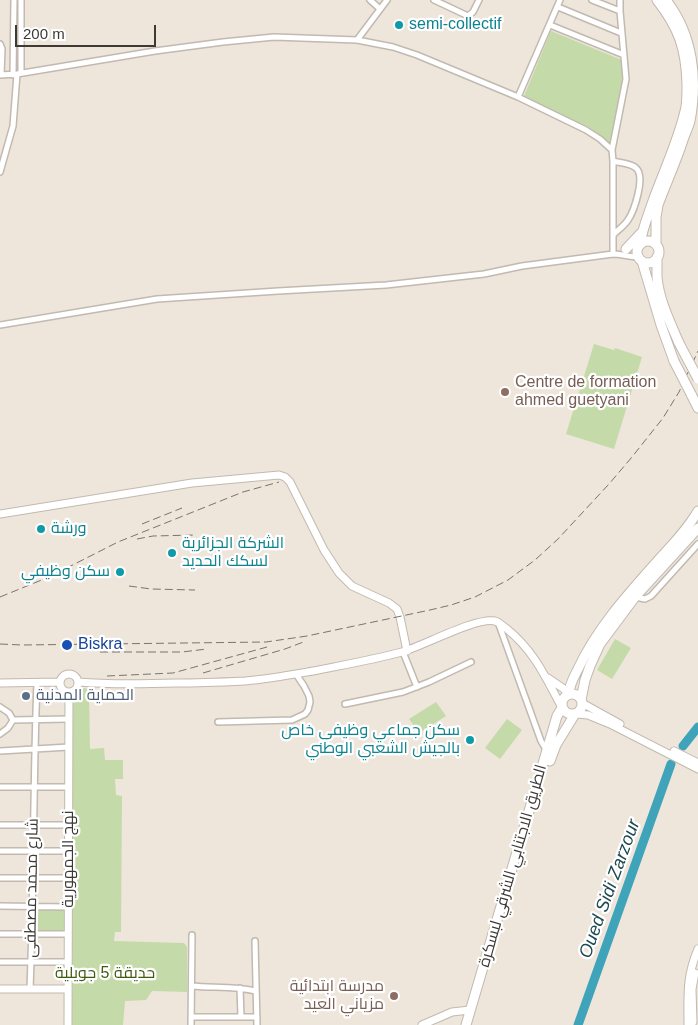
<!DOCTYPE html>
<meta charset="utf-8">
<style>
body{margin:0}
#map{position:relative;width:698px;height:1025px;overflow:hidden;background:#eee5db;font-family:Helvetica,sans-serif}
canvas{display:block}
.scale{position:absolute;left:15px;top:25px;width:141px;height:22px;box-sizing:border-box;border:2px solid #3d3a36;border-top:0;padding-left:6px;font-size:15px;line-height:18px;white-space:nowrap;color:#3d3a36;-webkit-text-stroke:4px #fff;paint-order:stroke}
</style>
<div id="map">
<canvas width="698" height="1025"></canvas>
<div class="scale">200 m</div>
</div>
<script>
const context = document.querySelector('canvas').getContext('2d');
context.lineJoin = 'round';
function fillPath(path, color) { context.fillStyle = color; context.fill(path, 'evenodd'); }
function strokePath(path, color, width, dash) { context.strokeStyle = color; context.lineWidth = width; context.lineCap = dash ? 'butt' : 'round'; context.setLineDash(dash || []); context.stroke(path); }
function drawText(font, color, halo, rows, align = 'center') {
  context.font = font + ' Helvetica,Cairo,sans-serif'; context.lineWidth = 4.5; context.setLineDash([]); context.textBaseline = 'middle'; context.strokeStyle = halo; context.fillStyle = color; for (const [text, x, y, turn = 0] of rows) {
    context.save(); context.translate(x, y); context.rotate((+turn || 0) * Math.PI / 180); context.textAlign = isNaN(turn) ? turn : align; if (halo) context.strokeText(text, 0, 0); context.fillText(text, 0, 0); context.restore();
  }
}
fillPath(new Path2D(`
 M551,31l71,29 2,24 -13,58 -2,2 -20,-17 -65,-29v-2z
 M594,344l20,6 1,-2 27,9 -28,92 -48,-15z
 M615,639l16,9 -19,31 -15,-9z
 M84,688l5,1 1,60 14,-1 1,12h18v19h-8l1,16 6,1 -1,136h-6l-1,9 70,2 3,4v45l-35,-1 -6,9 -21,1 -2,24h-51l1,-329c3,-5 5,-7 11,-8z
 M436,702l10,14 -27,17 -10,-14z
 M507,719l15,11 -22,29 -15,-11z
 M34,908l32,1 -1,23h-31z`), '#c4dba9');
strokePath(new Path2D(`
 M683,746l15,-19
 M578,1025l93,-261`), '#3fa4ba', 9);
const street = new Path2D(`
 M21,0v73
 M370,0l10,9
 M434,0l34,16 5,-4 6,-12
 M592,0l28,11
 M558,7l63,26
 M550,25l74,30
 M357,40l30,-40
 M0,44l2,5 -1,26
 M0,75l17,-1 138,-23 68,-9 51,-5 83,3 36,7 24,8 101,42 68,33 14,9 12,11
 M13,75l1,-75
 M518,97l42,-97
 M613,161c7,2 18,2 23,7 10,9 -2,43 -8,52 -4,6 -10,10 -14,14
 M0,172l13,-46 4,-52
 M613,254v-93l-1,-11 14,-71 -6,-68v-11
 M0,325l157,-26 121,-8 108,-6 98,-11 38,-8 91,-12c8,0 16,3 26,3
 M635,597l10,2 6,-3 47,-52
 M498,622l43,119 6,10
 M403,652l14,35
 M345,704l58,-12 26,-10 42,-20
 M0,707l9,6 4,7 -5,8 -8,6
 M13,720l56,-1
 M218,722l74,-2 13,-6 3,-4 2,-8 -1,-6 -5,-10 -8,-12
 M0,751l69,-4
 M0,787h69
 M0,825h69
 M0,851h69
 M0,878h68
 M0,906l68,1
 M0,934h68
 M255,941l2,84
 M0,962h68
 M192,986c21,2 43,0 64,5
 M240,988l1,29
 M30,989c4,-102 3,-204 7,-307
 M191,1017h66
 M191,1025l1,-90`);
const secondary = new Path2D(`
 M0,514l192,-31 87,-8 6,2 5,5 34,68 15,23 13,13 37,17 8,6 3,8 7,34
 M60 683a9 9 0 1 1 18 0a9 9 0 1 1-18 0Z
 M548,678l16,11 4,5
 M79,682c32,3 65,2 98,1 23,0 46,-1 68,-2 23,-2 45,-6 68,-10 30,-6 59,-11 89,-19 21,-6 74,-35 93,-31 4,1 8,5 12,8 27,22 38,47 54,77
 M0,683l60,-1
 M582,703l38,21
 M577,714l11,1 22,9 88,45
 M674,751l24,12
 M0,989h68
 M693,1022l-1,-33 3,-16
 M68,1025l1,-332
 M422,1025l30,-13 18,-2
 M688,1025c0,-30 -2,-48 10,-76`);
const highway = new Path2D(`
 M637 252a11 11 0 1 1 22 0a11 11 0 1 1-22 0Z
 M656,244v-27l2,-12c8,-22 18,-43 25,-65 2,-6 5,-12 7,-19 8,-42 3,-86 -24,-121
 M640,245c2,-16 8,-29 13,-44 11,-31 26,-61 33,-94 1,-7 1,-15 1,-23 -1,-35 -8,-56 -30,-84
 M626,249l16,-17
 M657,257c0,7 0,14 0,20 2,23 13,45 22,66
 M642,261l19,64 13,36
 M691,394l7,14
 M562 704a10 10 0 1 1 20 0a10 10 0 1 1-20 0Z
 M569,694c0,-9 5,-17 9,-25 20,-43 53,-78 84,-113 13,-14 26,-28 36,-45
 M581,700l4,-20 5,-14 10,-22 35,-47 63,-69
 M550,761l6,-16 19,-31
 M466,1025l91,-309 5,-8`);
strokePath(street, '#c2b9b0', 8);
strokePath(secondary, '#c2b9b0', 9);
strokePath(highway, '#c2b9b0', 11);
strokePath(street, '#fff', 5);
strokePath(secondary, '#fff', 7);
strokePath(highway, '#fff', 9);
strokePath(new Path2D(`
 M142,524l40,-16
 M137,539l16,-3 43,-1
 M129,586l22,3 44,1
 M0,597l49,-20 69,-35 125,-50 36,-10
 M0,644l22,1 244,-3 41,-6 123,-26 21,-5 24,-8 33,-17 27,-20 23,-21 51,-55 23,-27 31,-39 16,-26 19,-41
 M100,652h82l25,-3
 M203,673l82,-24 21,-8
 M107,676l66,-3 94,-26`), '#79746d', 1, [8, 4]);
const highwayBridge = new Path2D(`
 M679,343l19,36
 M674,361l17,33`);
strokePath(highwayBridge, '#c2b9b0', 11, []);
strokePath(highwayBridge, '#fff', 9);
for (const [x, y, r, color] of [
 [399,25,5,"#0f9aa8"],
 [505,392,5,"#8d6e63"],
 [41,529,5,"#0f9aa8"],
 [172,553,5,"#0f9aa8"],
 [120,572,5,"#0f9aa8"],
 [67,645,6,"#1a4fb4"],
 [26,696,5,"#5c6f8a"],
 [470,740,5,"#0f9aa8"],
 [394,996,5,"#8d6e63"]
]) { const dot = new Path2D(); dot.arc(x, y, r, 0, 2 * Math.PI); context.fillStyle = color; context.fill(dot); strokePath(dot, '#fff', 2); }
drawText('16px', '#0d838f', '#fff', [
 ["semi-collectif",409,25],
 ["ورشة",51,529],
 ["الشركة الجزائرية",182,544],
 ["لسكك الحديد",182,562],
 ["سكن وظيفي",110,572,"right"],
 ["سكن جماعي وظيفي خاص",460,731,"right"],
 ["بالجيش الشعبي الوطني",460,749,"right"]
], 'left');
drawText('16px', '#785e54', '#fff', [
 ["Centre de formation",515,383],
 ["ahmed guetyani",515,401],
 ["مدرسة ابتدائية",384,987,"right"],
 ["مزياني العيد",384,1005,"right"]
], 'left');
drawText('16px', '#164399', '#fff', [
 ["Biskra",78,645]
], 'left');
drawText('16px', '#4e5e75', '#fff', [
 ["الحماية المدنية",36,696]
], 'left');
drawText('16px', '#3d3a36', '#fff', [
 ["نهج الجمهورية",69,859,-90],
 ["الطريق الاجتنابي الشرقي لبسكرة",513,866,-74],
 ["شارع محمد مصطفى",32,888,-89]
]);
drawText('16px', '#415b12', '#fff', [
 ["حديقة 5 جويلية",105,974]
]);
drawText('italic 18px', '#1d4953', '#fff', [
 ["Oued Sidi Zarzour",610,889,-70]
]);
</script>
